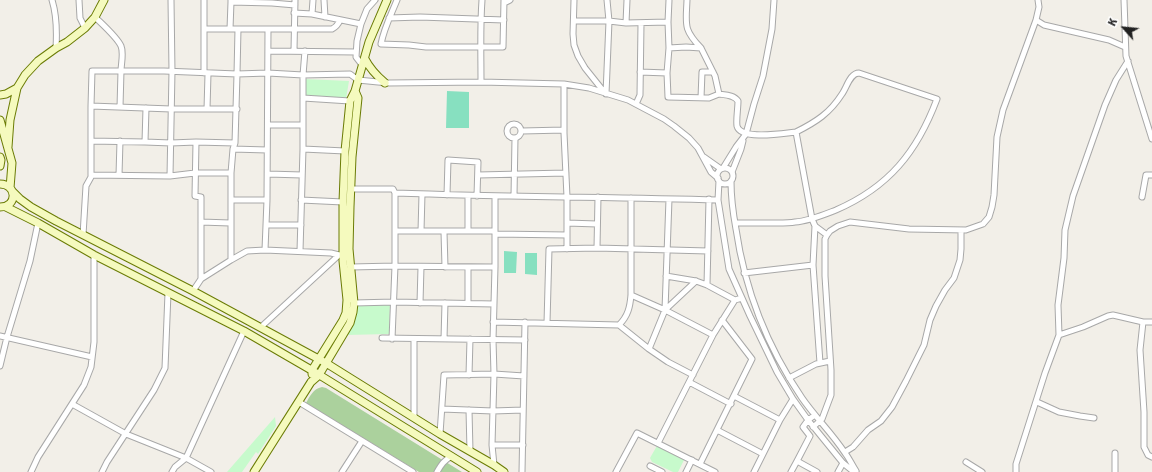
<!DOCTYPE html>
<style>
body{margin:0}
#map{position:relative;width:1152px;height:472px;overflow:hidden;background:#f2efe8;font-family:Signika,sans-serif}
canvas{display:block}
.north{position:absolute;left:1104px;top:8px;width:40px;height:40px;-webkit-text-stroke:3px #fff;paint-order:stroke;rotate:297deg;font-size:11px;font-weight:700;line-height:16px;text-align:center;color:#212121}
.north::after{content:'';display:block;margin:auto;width:14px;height:18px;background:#212121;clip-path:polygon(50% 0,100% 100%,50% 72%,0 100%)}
</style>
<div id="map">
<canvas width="1152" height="472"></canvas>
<div class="north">K</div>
</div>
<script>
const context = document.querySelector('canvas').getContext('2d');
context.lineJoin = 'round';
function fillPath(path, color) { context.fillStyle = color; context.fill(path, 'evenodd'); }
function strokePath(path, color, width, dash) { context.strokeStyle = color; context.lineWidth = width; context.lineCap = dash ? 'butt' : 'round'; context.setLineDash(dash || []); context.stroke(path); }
fillPath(new Path2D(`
 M322,387l4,1 136,84h-43l-113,-69c4,-7 7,-14 16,-16z`), '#abd19d');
fillPath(new Path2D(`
 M305,79l44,2 -3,18 -41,-4z
 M358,303l32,1 -1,30 -43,1 8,-14z
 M275,417l1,9 -18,28 -2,-2 -14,20h-15z
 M658,444l27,14 -7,14h-5l-21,-10 -2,-4z`), '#c7facc');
fillPath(new Path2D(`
 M447,91l22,1v36h-23z
 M504,251l13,1 -1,21h-12z
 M525,253h12v22l-12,-1z`), '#87e0c0');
const street = new Path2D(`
 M52,0c5,16 5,31 4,48
 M79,0l1,18 5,10
 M171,0l1,71 -2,105 25,-3h36
 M231,0v2l41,1 23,2
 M324,0l1,17
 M397,0c-6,15 -13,28 -16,44l28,1 17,2h77l1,-47
 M574,0l-1,34 1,11 4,11 7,12 20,25
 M669,0l-1,22 1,26 -2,25 1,24 41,1 10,-4
 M687,0c-1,25 -4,29 14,48
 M1124,0l2,56 26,83
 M504,3l6,-3
 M294,13l18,1 49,10
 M312,14l1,-14
 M389,18l31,-1 84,3
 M1036,20l8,5 65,15 16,7
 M574,21h35l17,2 42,-1
 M626,23l1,-23
 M204,29h128c4,-2 6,-4 8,-9
 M230,29l1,-27
 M669,48l17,-1 15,1 14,28 4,18c7,1 15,1 19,7 0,7 -2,19 -1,25 4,15 48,7 59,6l16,87 3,7 12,9
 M268,51l88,1
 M294,51l1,-51
 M363,66l-7,-9 1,-16 4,-17 6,-15 8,-9
 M640,72l27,1
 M204,73v-73
 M481,82c0,-28 -1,-55 1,-82
 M564,84v49l3,64v52
 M606,94l3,-73 -2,-21
 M303,98l47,3
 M701,98l1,-26h11
 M636,104l4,-9 1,-71
 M91,106l1,-35h29c0,-7 3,-18 0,-25 -4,-9 -19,-22 -26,-29
 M120,107l1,-36h43l73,3 1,-45
 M207,109l1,-35
 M507 131a7 7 0 1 1 14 0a7 7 0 1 1-14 0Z
 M268,125h34
 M522,131l42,-1
 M91,141l54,1 26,1 25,-1 39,1
 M145,142l1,-34
 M196,142l-1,54 6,1v82
 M233,149l34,1
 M303,149l42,2
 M704,157l17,12
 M723,168l13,-21 10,-13 8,-30 9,-28 9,-47 2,-29
 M717 176a8 8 0 1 1 16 0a8 8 0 1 1-16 0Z
 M732,172l9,-23 2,-8
 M268,174l34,1
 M91,175l79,1
 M119,175l1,-34
 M478,175l88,-2
 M719,181l-1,19 11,69 21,47 27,56 16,27 15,21 35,43 11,9
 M731,181c0,16 2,32 5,48 9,62 30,116 66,169 13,19 30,35 43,55 4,5 7,12 11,18
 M351,189h42l2,4v73l-3,73
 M395,193c108,4 215,4 323,7
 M447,195l1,-35 30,2 -1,34
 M514,196l1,-58
 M1142,197l4,-22h6
 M231,200h36
 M301,200l42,2
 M201,222l29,1
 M567,223l30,1
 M735,223c14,0 28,0 42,0 6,0 13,0 18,-1 14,-1 28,-7 41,-12 53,-23 81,-58 101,-111l-78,-26c-9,0 -12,14 -17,21 -12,19 -26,28 -46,38
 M267,225h34
 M815,226l-2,39 7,98
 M395,231h100
 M421,231l1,-37
 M468,231v-35
 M444,232l1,35
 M495,234l72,1
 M83,235l3,-49 5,-9v-71l80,3h66
 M597,248l1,-51
 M265,250l2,-50 1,-171
 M300,251l3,-102v-74l2,-24
 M343,255h-4l-8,-2 -66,-3 -18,1 -16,9v-87l2,-24 2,-6 2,-69 31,-1 35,2 47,-1 8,6 30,3 93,-1 83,2 25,4 39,12 36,19 10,7 15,12 9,10 13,24 7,6
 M351,267l44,-1 100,1
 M744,273l69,-8
 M666,276l30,5 11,4 28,15 7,-2
 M707,285l2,-86
 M193,291l8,-12 30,-19
 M631,295l34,15 48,25
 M354,303l40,-1 100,2
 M420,303l1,-36
 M468,303v-36
 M665,310l31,-29
 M493,322l126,3 30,24 19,13 25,13
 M1143,322l-3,28 4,62v35l4,8 4,2
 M547,323l2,-74 48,-1 111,3
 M619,325c9,-9 11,-18 12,-30v-97
 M261,327l78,-72
 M1059,335l24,-8 25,-11 5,-1 30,7h9
 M0,336l92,21
 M382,338l143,2
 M444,339l1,-36
 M649,349l16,-39 4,-111
 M0,366l7,-29 23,-76 8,-38
 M469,375l1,-36
 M789,378l27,-14 14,-3
 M689,382l42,22
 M734,396l46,24
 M299,402l114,70
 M1037,402l22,10 21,4 14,2
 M72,404l54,30 60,24 25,14
 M442,409l51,2 30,-1
 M469,410l1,41
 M414,417v-78
 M813,427l9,-8 9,-24v-25l-6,-94v-37l2,-4 3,-4 8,-5 12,-4 59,7 57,1 17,-6 6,-7 3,-10 2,-12 3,-58 6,-27 33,-90 3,-13 -1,-7
 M717,430l46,24
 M440,434l4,-59 50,-1 30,2
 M658,443l55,-108 22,-35
 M492,445h31
 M845,452l8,-5 15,-17 13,-9 11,-14 14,-26 18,-36 6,-25 6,-14 9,-16 9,-12 6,-18 1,-11v-19
 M1115,453v19
 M797,461l20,11
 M966,462l16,10
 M700,464l52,-105 -30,-39
 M494,465l-2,-20 2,-71 -1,-34 2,-73v-71
 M650,466l12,6
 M31,472l7,-15 46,-72 7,-18 3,-25v-87
 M102,472l5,-10 47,-72 11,-22 3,-75
 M172,472l3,-5 11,-9 58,-127
 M342,472l20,-31
 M437,472c4,-7 7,-12 15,-16
 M522,472l3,-150
 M616,472l21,-39 78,39
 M686,472l6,-12
 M754,472l26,-52 13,-21
 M791,472l6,-11 13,-25 -7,-9 5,-7 7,-5
 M838,472l5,-9
 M1016,472v-8l29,-91 14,-38 -1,-30 6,-47 1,-28 8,-34 32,-91 11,-25 12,-19`);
const secondary = new Path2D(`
 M365,59c5,10 12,17 20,24
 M0,95l6,-1 11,-6
 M0,120l12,43 -2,25
 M8,147l2,-27 7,-32 8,-13 13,-14 18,-13 11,-6 18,-14 10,-11 9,-17
 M0,157l1,3 -1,6
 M0,184c17,0 18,23 0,23
 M12,191l8,8 11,8 25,14 137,70 133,72 114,71 54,31 10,7
 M6,207l32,16 56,32 150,76 69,40 164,101
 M312,374v-4l31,-50 3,-7 1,-13 -4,-39v-59l2,-51 5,-50 5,-10 14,-49 18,-42
 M254,472l57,-90 8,-7 31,-52 3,-11 1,-9 -5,-54 1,-42 2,-50 6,-59 -3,-7`);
strokePath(street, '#a8a8a8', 7);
strokePath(secondary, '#6b7c05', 9);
strokePath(street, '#fff', 5);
strokePath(secondary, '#f5fabe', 7);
</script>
